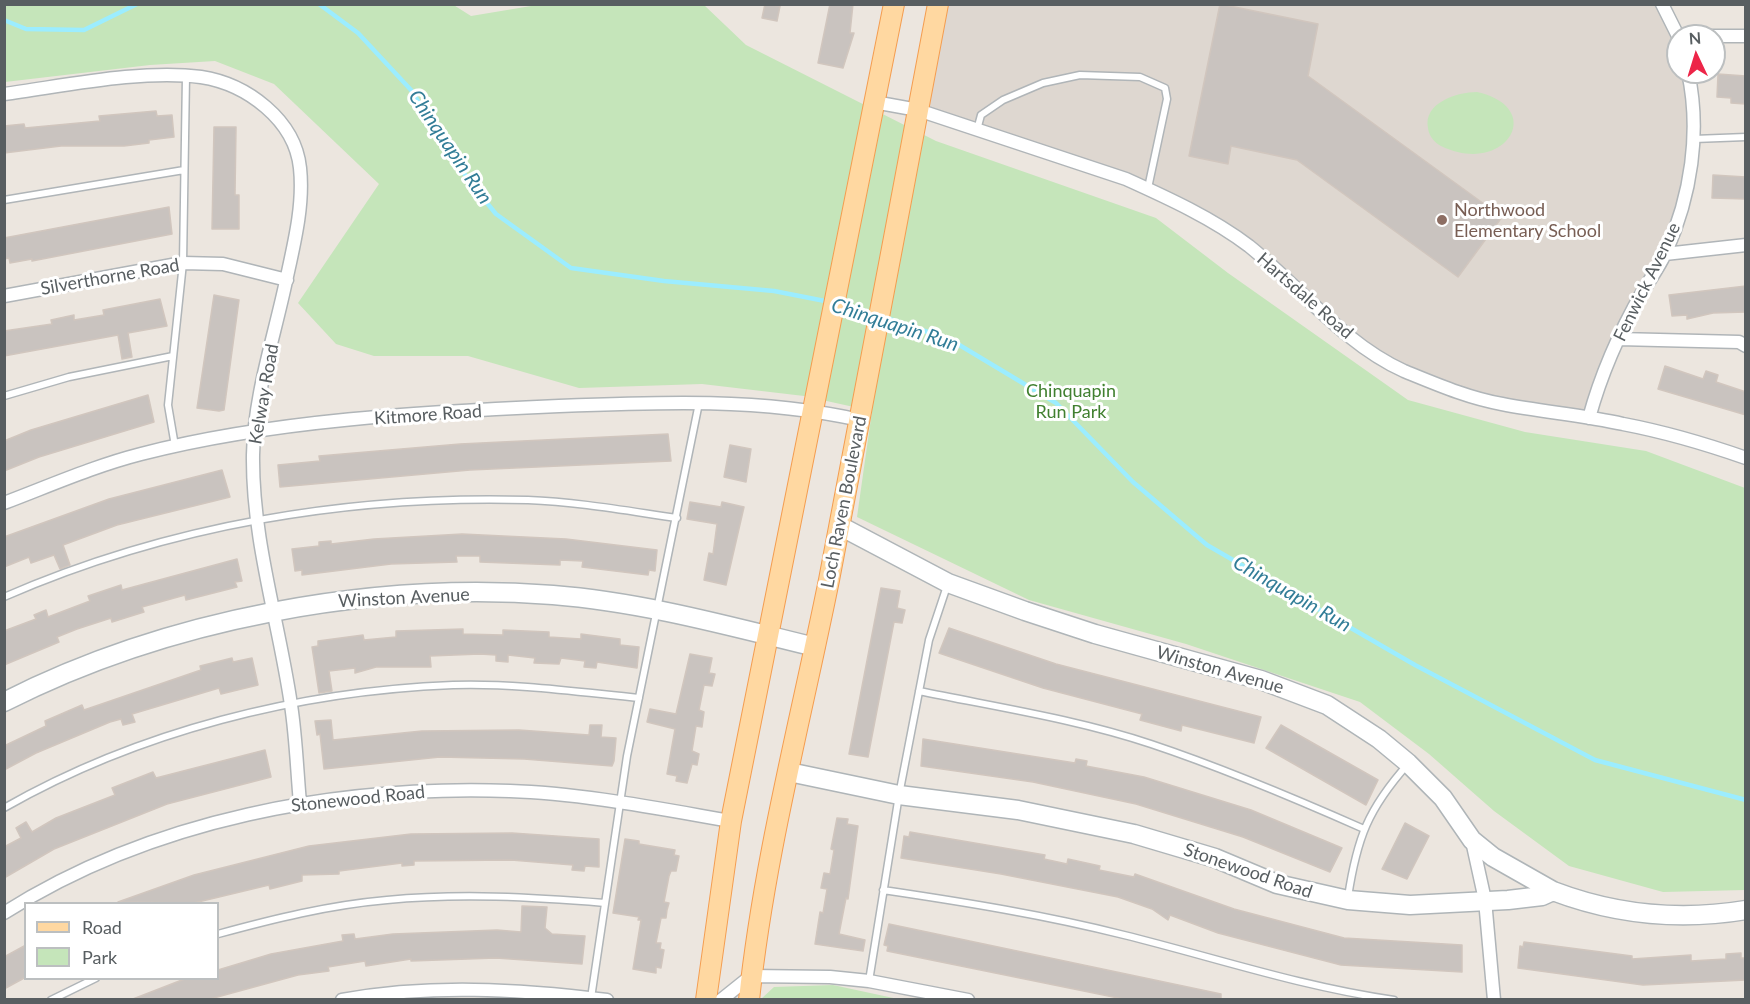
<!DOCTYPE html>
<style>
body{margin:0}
#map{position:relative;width:1750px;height:1004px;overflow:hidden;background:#ece6df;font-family:Lato,sans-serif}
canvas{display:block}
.frame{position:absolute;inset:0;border:6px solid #585e61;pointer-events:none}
.legend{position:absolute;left:24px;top:902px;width:195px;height:78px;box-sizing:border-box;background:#fff;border:2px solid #bcbfc0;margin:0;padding:8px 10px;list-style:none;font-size:18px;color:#585e61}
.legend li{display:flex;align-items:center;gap:12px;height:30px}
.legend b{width:30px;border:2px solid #bcbfc0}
.north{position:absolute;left:1666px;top:24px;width:60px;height:60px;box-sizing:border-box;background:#fff;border:2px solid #bcbfc0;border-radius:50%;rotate:356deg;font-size:16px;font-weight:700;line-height:24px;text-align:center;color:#585e61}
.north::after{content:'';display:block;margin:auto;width:21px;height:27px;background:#ed2548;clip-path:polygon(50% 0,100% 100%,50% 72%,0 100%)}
</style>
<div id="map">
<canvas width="1750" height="1004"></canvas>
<div class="frame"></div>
<ul class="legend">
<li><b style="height:8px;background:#ffd8a1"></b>Road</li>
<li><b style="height:16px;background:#c5e5ba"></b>Park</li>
</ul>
<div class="north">N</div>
</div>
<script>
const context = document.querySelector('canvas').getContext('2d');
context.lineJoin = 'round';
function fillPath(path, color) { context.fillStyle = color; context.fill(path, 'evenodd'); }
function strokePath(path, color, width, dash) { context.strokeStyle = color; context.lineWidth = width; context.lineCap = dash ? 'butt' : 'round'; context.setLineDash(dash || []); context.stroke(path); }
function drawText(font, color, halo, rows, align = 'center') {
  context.font = font + ' Lato,sans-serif'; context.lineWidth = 6; context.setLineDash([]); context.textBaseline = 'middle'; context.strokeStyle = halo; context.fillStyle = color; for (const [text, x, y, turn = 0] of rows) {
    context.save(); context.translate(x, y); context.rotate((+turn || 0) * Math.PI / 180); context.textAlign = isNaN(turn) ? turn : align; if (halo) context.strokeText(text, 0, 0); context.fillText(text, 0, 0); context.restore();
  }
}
fillPath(new Path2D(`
 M1660,4l18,32v36h10l5,73 -11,65 -63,129 -30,79 -138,-28 -82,-39 -121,-105 -92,-54 -238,-82 20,-105z`), '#ded7d0');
fillPath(new Path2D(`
 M452,4l19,12 66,-11h167l42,40 190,96 220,77 72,55 180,127 117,32 121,19 99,37v402l-82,2 -94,-26 -75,-55 -65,-57 -69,-52 -174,-58 -157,-44 -172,-83 15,-106 -68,-15 -102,-12 -123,4 -111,-32h-94l-38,-12 -38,-41 81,-119 -105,-100 -59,-23 -65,4 -145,17 -1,-77z
 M1477,92c71,16 28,85 -36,54 -7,-4 -12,-10 -13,-18 -5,-25 29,-36 49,-36z
 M833,985l65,14h-137l13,-12z`), '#c5e5ba');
strokePath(new Path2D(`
 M319,4l39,29 53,57 58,91 27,33 75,54 93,13 110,10 56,11
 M4,20l22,9 58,1 53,-26
 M838,304l38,10
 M884,317l67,23 105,63 77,79 74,63 208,120 180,95 151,40`), '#9cedff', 4.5);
const building = new Path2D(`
 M765,4l15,2 -3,15 -15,-3z
 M830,4h23l-3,29h4l-11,35 -25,-5z
 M1220,4l98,20 -10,52 194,141 -44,60 -161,-117 -66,-14 -3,18 -39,-8z
 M1718,74l28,2v28l-15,-1v-5l-14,-1z
 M156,111l1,5 15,-1 2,22 -25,3v3l-25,3h-63l-57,7v-27l20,-2 1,4 75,-7 -1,-5z
 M214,127h22l-1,68h4v34h-27z
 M1713,175l33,2v22l-34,-1z
 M169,207l3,27 -140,27v-2l-22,4 -1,-5 -5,1v-21z
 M1746,286v26l-33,1 -26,6v-4l-15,1 -3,-21z
 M214,295l25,5 -15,110 -5,1 -22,-3z
 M160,299l7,27 -39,7 4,24 -10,2 -4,-24 -114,21v-25l48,-7 -1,-4 23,-5v5l30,-5 -1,-5z
 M1665,366l38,13 3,-8 12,4 -2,7 30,10v23l-88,-26z
 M148,395l6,27 -115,35 -35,14v-30l27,-11z
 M668,434l3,27 -201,9 -190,17 -2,-22 42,-4 -1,-5 141,-12z
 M730,445l21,4 -5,33 -22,-5z
 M222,470l8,27 -113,28 -54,20 7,20 -10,4 -6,-14 -23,8 -2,-6 -25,10v-30l105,-38z
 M690,502l31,5 1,-5 22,5 -18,78 -22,-5 5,-27 4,1 4,-30 -30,-5z
 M462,534l104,5 91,11 -2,21 -6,-1 -1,5 -66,-8 1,-6 -23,-1v5l-80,-3v-6h-24l1,6 -66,2 -89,11v-5l-7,1 -3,-22 27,-3v-4l12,-1v3l43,-5z
 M237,559l5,22 -7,1 2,5 -51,13 -1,-5 -43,12 2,5 -32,10 -1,-4 -34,11 -20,8 2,5 -55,23v-34l32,-12 -2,-4 12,-5 2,7 42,-16 -2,-5 33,-11 1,5z
 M881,588l19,3 -3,17 8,2 -3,13 -8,-1 -26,135 -19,-3z
 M949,628l107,36 205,53 -7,26 -72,-18 -1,6 -41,-11 2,-6 -99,-26 -104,-35z
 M463,629v5l40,1v-5l46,2v5l32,2v-5l39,5v6l19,2 -2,21 -40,-6 -1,6 -12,-1 1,-6 -24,-3 -2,6 -25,-1 1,-5 -27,-3v7l-12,-1v-6l-16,-1 -50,2 1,11h-55l-21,6v-5l-26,3 3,20 -13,2 -7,-46 6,-1v-5l45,-6 1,5 32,-3v-6z
 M690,654l22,4 -3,15 6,1 -3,12 -8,-1 -5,25 5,2 -2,15 -6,-1 -4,25 7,3 -2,11 -5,-1 -5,19 -11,-2 1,-5 -10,-2 8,-45 -28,-7 3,-13 26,5z
 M232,658l1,4 19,-4 6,27 -37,9 -2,-6 -87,26 3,8 -12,3 -2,-6 -11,3 -74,31 -32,17v-24l42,-20 -1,-5 37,-16 2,5 117,-40 -1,-4z
 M331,720l2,20 89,-9 97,-1 70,5 1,-10h12l-1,12 15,1 -2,23 -2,5 -88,-7 -84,-2 -116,12 -4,-35 -3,1 -2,-14z
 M1281,725l97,55 -12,25 -100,-57z
 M923,739l152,24 1,-4 11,2 -1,5 58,11 107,33 91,38 -12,24 -87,-35 -107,-33 -103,-22 -112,-16z
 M265,750l6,27 -104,27 -113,45 -50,29v-31l17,-9 -5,-10 10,-6 6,10 24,-14 59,-23 -3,-7 41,-16 3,6z
 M837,818l11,1 -1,5 11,2 -10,73 -2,-1 -7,36 26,6 -2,11 -48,-7 5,-32 3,1 4,-24 -6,-1 3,-15 6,1 4,-24 -3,-1z
 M1405,823l24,13 -22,43 -25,-10z
 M910,832l135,23 -1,4 23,5 1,-5 32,7 -1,4 35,7 1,-3 99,35 110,29 118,7v27l-121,-7 -123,-32 -48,-18 -2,5 -16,-11 -34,-12 -117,-23 -100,-16 3,-22 5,1z
 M512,833l87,6v28l-14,-1 -1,5 -12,-1 1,-5 -62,-5 -97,1v4l-12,1v-3l-63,8v3l-37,1v6l-32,8 -1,-4 -75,18 -76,-1 76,-27 115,-29 102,-12z
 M625,839l14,2v3l36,6 -1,5 5,1 -3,15h-5l-2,5 -5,26 5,1 -2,7 -1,8h-5l-5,25h5l-1,6 4,1 -3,18 -5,-1v6l-23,-4 8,-49h-3l1,-3 -26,-4z
 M522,906l25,1 -2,21 7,6 33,2 -3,28 -86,-6 -85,3v-2l-45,7 -1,-5 -37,6 1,4 -31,4 -88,24h-77l54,-21h31v-8l53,-16 72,-13 -1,-6 12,-1 1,5 38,-5 104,-4 24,2z
 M889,924l332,70v5h-98l-236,-48 1,-5 -4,-1z
 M1524,942l108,14v3l59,-4v6l17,-1 18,-1v-5l15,-1v5h5v22l-103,5 -125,-17 2,-22 3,1z
 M26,945v32l-22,12v-32z`);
fillPath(building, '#c9c3bf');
strokePath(building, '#d1c6be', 1.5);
const lane = new Path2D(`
 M977,130l4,-15 22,-15 40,-17 37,-8 60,2 25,11 2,11 -19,89
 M1694,139l52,-2
 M4,200l180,-30
 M4,396l65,-19 104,-21
 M175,446l-7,-41 15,-142 3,-187
 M4,597c165,-72 345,-102 524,-97 50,2 100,11 149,18
 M919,691c77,16 157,28 232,53 72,24 143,54 213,85
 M4,808c135,-77 295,-117 449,-123 62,-2 125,7 186,13
 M883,890c81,12 162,25 241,45 89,22 178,52 270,65
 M1348,897c9,-59 20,-88 60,-133
 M218,934c55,-15 111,-29 169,-34 73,-7 145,-3 218,3
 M869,981l30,-186 30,-155 18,-54
 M591,998l36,-242 72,-353
 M51,1000l45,-22`);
const street = new Path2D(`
 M1662,4l16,32
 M1704,36h42
 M4,94c60,-8 138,-25 197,-17 46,7 94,43 99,91 4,37 -6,76 -14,113 -12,57 -32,115 -33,174 -1,85 26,167 38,250 5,32 6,66 9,98
 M874,102l44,8 208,69c42,19 86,39 123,67 51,41 95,98 155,125 32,13 64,27 98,33 41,8 81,11 121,20 42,8 83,20 123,34
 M1665,254l81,-9
 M4,296l179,-33 40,1 64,16
 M1619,339l120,3 7,4
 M1589,418c12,-44 31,-87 54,-127 8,-13 17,-26 23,-39 25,-56 35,-120 22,-180
 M4,503c45,-17 90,-37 137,-49 131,-34 283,-42 418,-48 101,-4 202,-8 301,14
 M1472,841l13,59 9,100
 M4,913c148,-94 334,-128 506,-122 70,2 151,18 221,30
 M342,1000c87,-16 177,-11 265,0
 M721,1000l30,-24 79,1 39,4 99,19`);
const secondary = new Path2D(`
 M840,526l108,57 77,28 70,23 166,46 66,25 52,34 29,24 35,35 29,42 21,17 60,34
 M4,702c163,-83 368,-121 549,-107 89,7 176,31 262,52
 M789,772l110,23 119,15 116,24 81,24 62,26 71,16 62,5 98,-5 34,-4 11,-5c63,24 127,30 193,19`);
const primary = new Path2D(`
 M706,1000l25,-179 163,-817
 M749,1000c15,-142 52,-281 80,-420 38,-192 72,-384 109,-576`);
strokePath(lane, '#b0b5b8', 9);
strokePath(street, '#b0b5b8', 15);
strokePath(secondary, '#afb5b8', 21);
strokePath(primary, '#f49d50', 22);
strokePath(lane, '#fff', 6);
strokePath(street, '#fff', 12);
strokePath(secondary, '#fff', 18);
strokePath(primary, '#ffd8a1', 20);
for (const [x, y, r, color] of [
 [1442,220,6,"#8d6e63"]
]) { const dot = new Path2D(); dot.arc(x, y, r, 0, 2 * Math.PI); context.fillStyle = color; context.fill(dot); strokePath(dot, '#fff', 2); }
drawText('18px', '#785e54', '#fff', [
 ["Northwood",1454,210],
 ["Elementary School",1454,231]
], 'left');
drawText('18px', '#585e61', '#fff', [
 ["Silverthorne Road",110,277,-10],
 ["Fenwick Avenue",1647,282,-64],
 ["Hartsdale Road",1305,296,41],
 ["Kelway Road",264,394,-80],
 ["Kitmore Road",428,415,-4],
 ["Loch Raven Boulevard",844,502,-79],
 ["Winston Avenue",404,598,-3],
 ["Winston Avenue",1220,670,16],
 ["Stonewood Road",358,799,-6],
 ["Stonewood Road",1248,871,19]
]);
drawText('18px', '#418030', '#fff', [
 ["Chinquapin",1071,391],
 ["Run Park",1071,412]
]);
drawText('italic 20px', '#327d97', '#fff', [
 ["Chinquapin Run",450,147,56],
 ["Chinquapin Run",895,325,18],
 ["Chinquapin Run",1292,594,30]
]);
</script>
